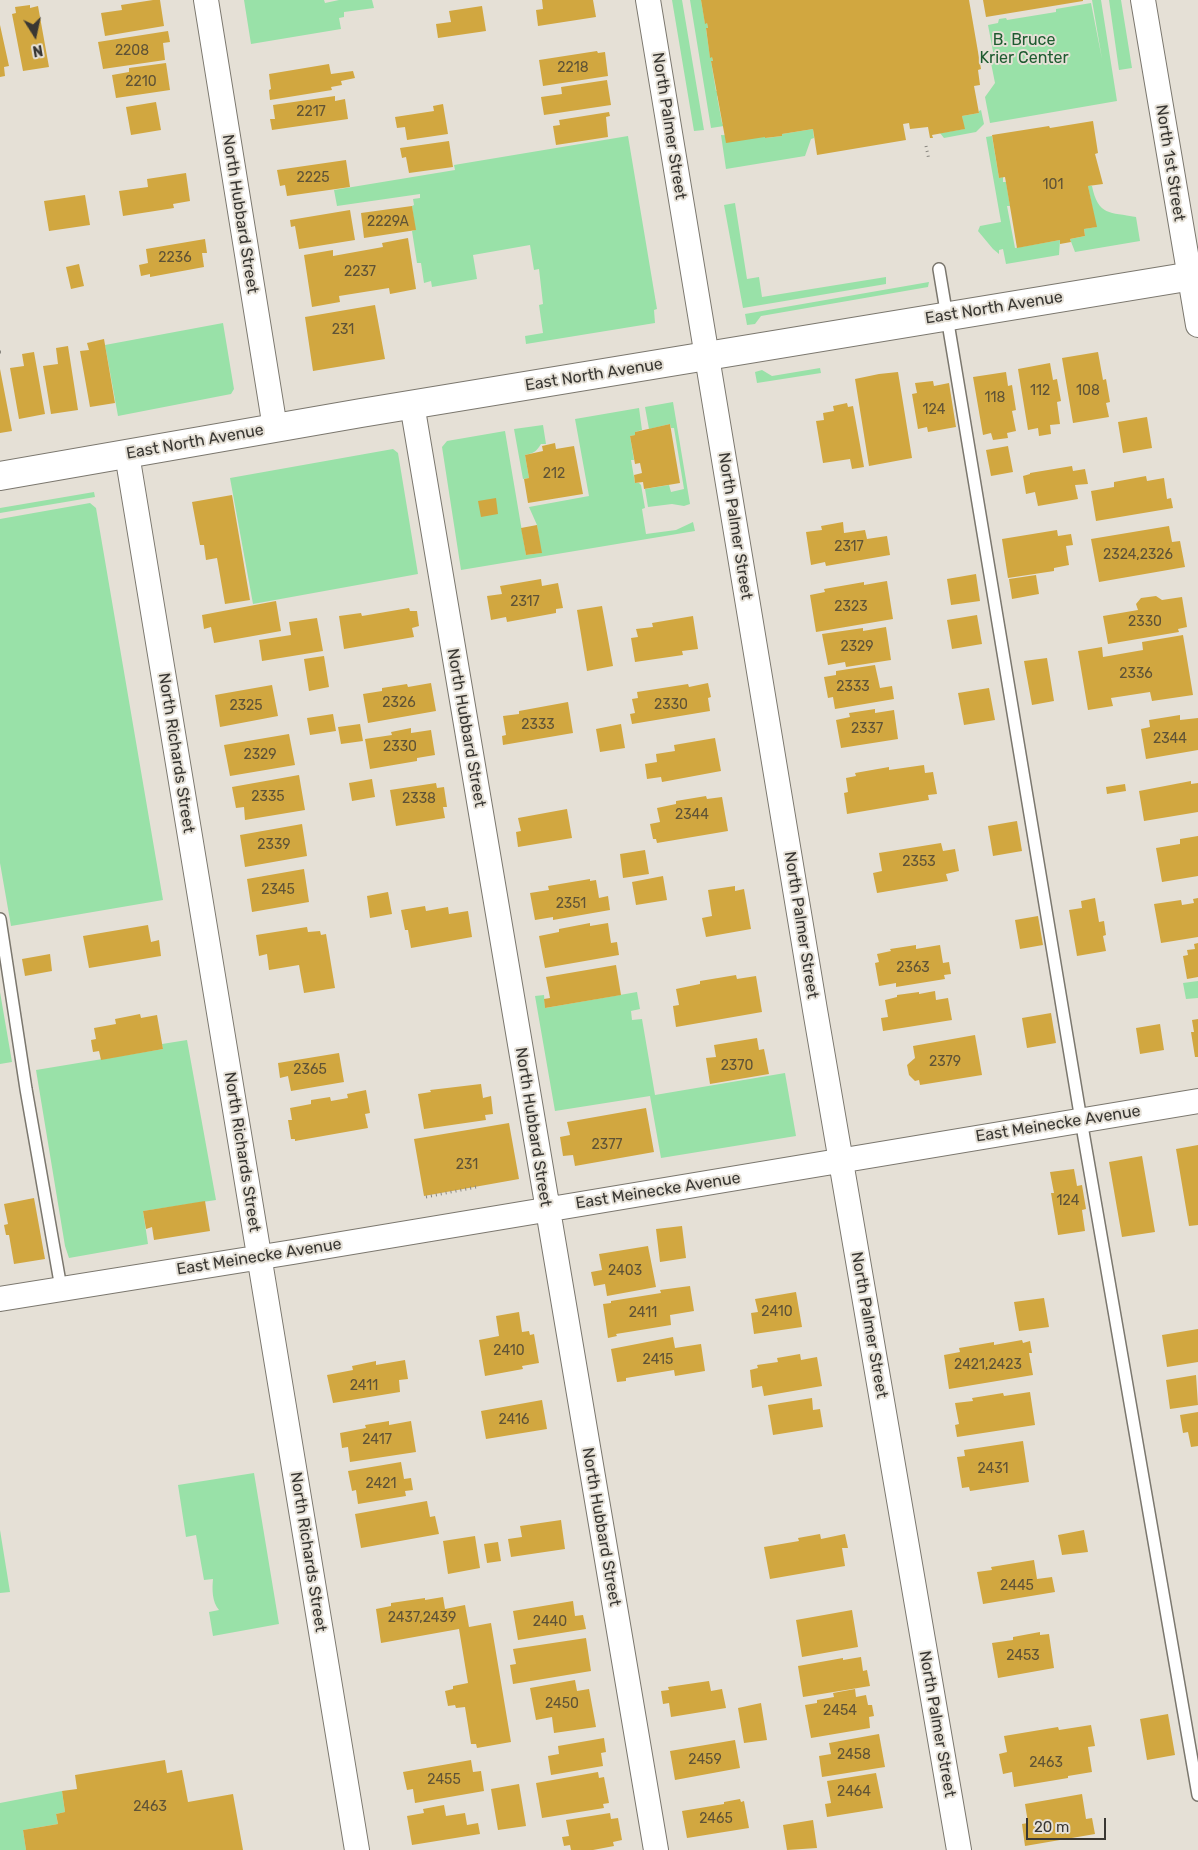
<!DOCTYPE html>
<style>
body{margin:0}
#map{position:relative;width:1198px;height:1850px;overflow:hidden;background:#e5e0d6;font-family:Rubik,sans-serif}
canvas{display:block}
.north{position:absolute;left:10px;top:10px;width:50px;height:50px;-webkit-text-stroke:4px #e5e0d6;paint-order:stroke;rotate:170deg;font-size:14px;font-weight:700;line-height:20px;text-align:center;color:#393733}
.north::after{content:'';display:block;margin:auto;width:18px;height:22px;background:#393733;clip-path:polygon(50% 0,100% 100%,50% 72%,0 100%)}
.scale{position:absolute;left:1026px;top:1818px;width:80px;height:22px;box-sizing:border-box;border:2px solid #393733;border-top:0;padding-left:6px;font-size:15px;line-height:18px;white-space:nowrap;color:#393733;-webkit-text-stroke:4px #e5e0d6;paint-order:stroke}
</style>
<div id="map">
<canvas width="1198" height="1850"></canvas>
<div class="north">N</div>
<div class="scale">20 m</div>
</div>
<script>
const context = document.querySelector('canvas').getContext('2d');
context.lineJoin = 'round';
function fillPath(path, color) { context.fillStyle = color; context.fill(path, 'evenodd'); }
function strokePath(path, color, width, dash) { context.strokeStyle = color; context.lineWidth = width; context.lineCap = dash ? 'butt' : 'round'; context.setLineDash(dash || []); context.stroke(path); }
function drawText(font, color, halo, rows, align = 'center') {
  context.font = font + ' Rubik,sans-serif'; context.lineWidth = 4; context.setLineDash([]); context.textBaseline = 'middle'; context.strokeStyle = halo; context.fillStyle = color; for (const [text, x, y, turn = 0] of rows) {
    context.save(); context.translate(x, y); context.rotate((+turn || 0) * Math.PI / 180); context.textAlign = isNaN(turn) ? turn : align; if (halo) context.strokeText(text, 0, 0); context.fillText(text, 0, 0); context.restore();
  }
}
fillPath(new Path2D(`
 M244,0h80l1,3 14,-3h33l2,8 -30,4v5l-5,1 2,11 -90,15z
 M672,0h10l22,130 -10,1z
 M690,0h11l4,23h2l1,5 -2,1 4,28h2l1,4h-2l5,30h2l1,4 -2,1 5,27 2,3 -13,2z
 M1092,0h9l16,101 -127,22 -5,-26 10,-14 -4,-20 4,-1 -7,-37 10,-2 1,-4 7,-1 1,2 49,-8v-3l35,-6 11,56z
 M1109,0h12l11,68 -13,2z
 M981,110l3,14 -8,8 -32,6 -4,-5 24,-4 -2,-13 17,-3v-2z
 M813,129l1,9 -3,1 -6,17 -79,13 -5,-34 44,2 1,1 16,-2v-2z
 M628,136l29,173 -3,1 1,13 -129,21 -1,-8 18,-3 -4,-28 4,-1 -4,-35 -5,1 -4,-25 -57,10 4,24 -45,8 -1,-6 -7,2 -3,-20h-4l-5,-32 3,-1 -3,-24 2,-1 -1,-6 7,-1v-4l-83,12 -3,-16 121,-20 -1,-5z
 M992,136l7,42 4,-1v5h3l4,24h-3l8,42 45,-8 -1,15 -53,9 -3,-15 -4,1v4l-6,-5 -15,-18 2,-5 21,-4 -15,-85z
 M1088,186h4c6,30 18,26 44,31l4,24 -65,11 -5,-13 15,-3 -1,-7 12,-2z
 M735,203l12,76 12,-2 3,20 124,-20v7l-143,24 -19,-103z
 M929,282l-1,5 -167,29 -6,8 -8,1 -2,-11z
 M223,323l11,66 -3,5 -113,22 -13,-71z
 M820,368l1,5 -64,10 -2,-11 7,-2 10,6z
 M673,402l17,102 -6,2 -12,-2 -24,3 -3,-18 24,-4 2,7 13,-3 -10,-61h-3l-1,-4 -21,5 -4,-22z
 M639,408l3,22 -7,2v3l-5,1 4,24h-3l4,23h4l2,2 4,23 -3,1 4,25 30,-4 17,-8 2,9 -234,39 -19,-123 5,-6 58,-10 21,124 15,-2 -4,-28 -8,-18 60,-11 -14,-77z
 M543,425l3,19h-5c-5,8 -7,9 -16,11l4,23 -6,1 -9,-50z
 M393,449l5,4 20,121 -165,30 -23,-126z
 M94,492l1,5 -95,16v-5z
 M90,503l6,5 67,392 -152,26 -11,-63v-344z
 M1198,981v17l-12,1 -3,-16z
 M0,992l12,70 -12,2z
 M637,992l3,17 -9,2 1,9 10,-1 13,76 130,-22 11,63 -135,22 -11,-62 -95,15 -20,-115 9,-1 1,13z
 M187,1040l29,160 -73,11 5,33 -79,14 -4,-12 -29,-176 127,-21 -1,-5z
 M254,1473l25,151 -66,12 -4,-24 10,-2c-7,-8 -7,-21 -6,-31l-9,1 -8,-45 -10,2 -8,-52z
 M0,1530l10,62 -10,1z
 M62,1791l3,21 -9,2 2,10 -35,6 3,20h-26v-47z`), '#99e1a8');
fillPath(new Path2D(`
 M153,0h7l4,26 -59,10 -4,-23 21,-3 -1,-5z
 M542,0h51l3,17 -58,9 -2,-16 7,-1z
 M701,0h268l12,69 -3,1 2,15 -6,1 5,27 -17,3 3,13 -33,6 1,3h-3l-2,-11 -18,2 -1,-6 -6,1 3,16 -89,15 -4,-26 -31,5v2l-17,2v-1l-39,6 -15,-82h2l-1,-4 -2,1 -4,-30h2l-1,-5 -2,1z
 M983,0h100v1l-97,16z
 M30,5v3l8,-2 11,61 -26,4 -11,-57 4,-1 -1,-6z
 M482,6l4,25 -48,7 -2,-14 15,-2 -2,-11z
 M0,25l9,41 -5,1 1,9 -5,1z
 M168,31l2,11 -7,1 2,17 -62,9 -5,-27z
 M597,51l1,2 7,-1 3,24 -65,10 -4,-26z
 M166,63l4,27 -54,8 -4,-23 17,-3v-4z
 M329,64l2,10 22,-3 2,7 -14,3 1,4 -11,2 1,3 -62,10 -1,-10 2,-1 -2,-15z
 M607,80l4,25 -67,10 -3,-18 21,-3 -1,-7z
 M335,96v5l10,-2 3,20 -76,11 -2,-11h5l-2,-14z
 M156,102l5,28 -30,5 -5,-28z
 M443,104l5,30 -41,6 -2,-13 -8,1 -2,-11 39,-6 -1,-5z
 M609,112l1,4 -4,1 2,20 -52,8 -3,-19 7,-1 -1,-5z
 M1093,121l5,32 -3,1 8,30 -15,2 9,41 -13,2 1,7 -15,3 1,3 -11,2v-4l-43,8 -12,-71 -6,1 -7,-43 57,-9 1,2z
 M449,141l4,26 -44,6 -3,-16 -4,1 -2,-10z
 M346,160l4,27 -63,9 -2,-11 -5,1 -3,-16z
 M186,173l4,28 -17,3 1,4 -51,8 -4,-25 29,-4 -1,-8z
 M85,195l5,30 -41,6 -5,-30z
 M412,206l4,24 -52,8 -3,-25z
 M350,210l5,30 -56,9 -4,-23 -4,1 -1,-7z
 M408,238l8,51 -26,5 -1,-6 -50,8 1,6 -28,5 -8,-52 29,-5v6l50,-9 -1,-4z
 M205,239l2,14h-5l2,14 -54,10v-3l-9,2 -2,-11 9,-2 -2,-14z
 M79,264l5,22 -13,3 -5,-22z
 M375,305l10,54 -72,12 -8,-54z
 M104,339l11,64 -25,4 -10,-56 9,-1 -2,-7z
 M68,346l10,64 -27,4 -8,-48 15,-2 -2,-16z
 M34,352l11,62 -26,5 -9,-51 14,-2 -2,-12z
 M1098,352l5,28 3,-1 4,23 -4,1 3,14 -36,6 -11,-65z
 M1050,363l3,17 4,-1 4,22 -4,1 3,22 -10,1 1,9 -12,2 -1,-8 -10,2 -10,-61z
 M0,369l12,62 -12,2z
 M898,372l14,86 -43,8 -14,-87 24,-5z
 M1006,372l2,14 4,-1 4,25 -4,1 4,20 -9,2 1,5 -15,2 -2,-7 -8,2 -10,-58z
 M933,381l1,5 15,-3 7,44 -28,5 -1,-5 -9,2 -6,-35 5,-1 -2,-10z
 M847,403l1,4 5,-1 11,61 -12,2 -2,-10 -27,4 -7,-42 8,-1 -1,-7 11,-2 -1,-5z
 M1147,417l5,31 -29,5 -5,-31z
 M670,424l10,59 -36,6 -1,-7 -8,1 -1,-8 8,-2 -2,-10 -5,1 -5,-28 5,-1v-3z
 M555,443l1,6 18,-3 9,48 -55,9 -4,-24 5,-1 -4,-23 18,-4 -1,-5z
 M1008,446l5,26 -22,4 -5,-26z
 M1072,466l1,5 12,-2 3,15 -13,1 3,14 -40,7 -3,-14 -9,2 -3,-18 7,-2v-1z
 M1146,476l1,5 17,-3 3,21 4,-1 2,10 -77,13 -5,-30 23,-4v-5z
 M232,495l18,105 -25,4 -8,-46 -11,2 -2,-15h-4l-8,-43z
 M496,498l2,16 -17,3 -3,-16z
 M843,522l1,11 21,-3 2,9 20,-3 3,19 -64,11 -1,-4 -14,3 -5,-33 16,-2 -1,-4z
 M537,525l5,28 -16,2 -5,-27z
 M1169,526l3,16 8,-1 5,26 -86,15 -8,-43z
 M1057,530l1,6 13,-2 2,11 -7,1 3,19 -15,3v3l-46,7 -6,-39z
 M976,574l4,27 -29,4 -4,-26z
 M1036,575l3,19 -27,5 -3,-20z
 M541,579l1,7 16,-3 5,25 -7,1v4l-49,9 -1,-5 -15,3 -4,-24 15,-2 -2,-8z
 M887,581l6,38 -77,13 -6,-37 15,-3 -1,-3 40,-7v3z
 M1156,596l6,4 20,-3 5,30 -9,2 1,3 -71,12 -5,-28 35,-6 -2,-6 5,-6z
 M276,601l5,30 -67,12 -3,-16 -7,2 -2,-14z
 M602,606l11,60 -26,5 -10,-61z
 M409,608l1,3h7l2,15 -7,2 2,9 -70,12 -5,-33 22,-3 1,3z
 M977,615l5,29 -30,5 -5,-29z
 M693,616l5,33 -16,2 1,4 -48,7 -4,-24 7,-1 -2,-8 17,-2 -1,-4z
 M317,618l6,33 -61,10 -3,-21 32,-5 -2,-13z
 M886,627l5,33 -45,7 -1,-5 -17,3 -6,-31 41,-6v3z
 M1183,635l10,60 -41,6 -2,-9 -39,6 2,8 -25,4 -10,-59 24,-4 1,10 40,-7 -1,-8z
 M324,656l5,31 -20,4 -5,-32z
 M1047,658l7,43 -22,4 -8,-44z
 M875,665l5,23 12,-2 2,13 -59,10 -2,-12 -5,1 -4,-21 12,-2v-4z
 M431,683l5,28 -68,12 -5,-29 19,-3v-3l25,-4 1,3z
 M708,683l3,14 -3,1 2,13 -78,13 -2,-10 5,-1 -3,-14 6,-1 -1,-6 51,-8 1,3z
 M272,685l6,31 -58,11 -5,-32z
 M989,688l6,32 -31,5 -6,-32z
 M568,702l5,31 -70,12 -1,-9 4,-1 -3,-19 16,-2v-3z
 M875,709v4l19,-3 4,29 -57,9 -5,-28 14,-3 -1,-4z
 M333,714l3,17 -26,4 -3,-17z
 M1180,715v5l18,-2v32l-52,9 -5,-30 9,-2 -1,-7z
 M360,724l3,17 -22,3 -3,-17z
 M621,724l4,24 -25,4 -4,-23z
 M411,728v5l20,-3 4,25 -18,3v3l-47,8 -5,-30 27,-4 -1,-3z
 M289,734l6,31 -65,11 -6,-31z
 M715,738l6,33 -59,11 -1,-5 -14,2 -2,-15 12,-2 -1,-8 19,-3 -1,-6z
 M924,765l1,8 8,-1 4,22 -9,1 1,5 -82,14 -3,-21 4,-1 -2,-14 10,-2 -1,-3 34,-6v3z
 M299,775l6,35 -60,10 -1,-13 -8,1 -4,-21z
 M372,779l3,18 -23,4 -3,-18z
 M1191,781v3l7,-1v29l-54,9 -5,-30z
 M436,783l1,5 7,-1 3,20h-4l2,11 -49,8 -6,-36z
 M1125,784l1,7 -19,3 -1,-7z
 M706,796l1,3 15,-2 6,34 -71,12 -1,-4h-3l-3,-15 10,-2 -3,-14 19,-4v-3z
 M567,809l5,29 -54,9 -2,-15 5,-1 -3,-13z
 M1017,821l5,30 -29,5 -5,-30z
 M302,824l5,32 -62,11 -5,-32z
 M1198,836v40l-36,6 -6,-34 24,-4v-5z
 M941,843l2,8 12,-2 4,22 -13,3 2,7 -71,12 -4,-20 9,-2 -3,-18z
 M645,850l4,24 -26,4 -3,-24z
 M304,869l5,33 -57,10 -5,-33z
 M663,876l4,24 -31,5 -4,-23z
 M590,879v2l6,-1 3,18 9,-2 2,14 -57,10v-3l-18,3 -5,-27 19,-3 -1,-4z
 M735,886v5l9,-2 7,40 -45,8 -4,-19 10,-2 -4,-26z
 M388,892l4,22 -22,4 -3,-22z
 M1095,898l4,24 5,-1 2,14 -3,1 3,15 -29,5 -8,-46 13,-2 -1,-7z
 M1198,898v39l-37,6 -7,-39 27,-4 1,5 12,-2 -1,-4z
 M425,906l1,5 22,-4 1,7 19,-3 4,26 -61,11 -3,-18h-3l-4,-20z
 M1038,916l5,29 -23,4 -5,-29z
 M590,923v3l18,-3 3,20 6,-1 2,13 -74,13 -6,-32 20,-4v-3z
 M148,925l3,17 8,-2 2,16 -72,12 -6,-32z
 M307,927l1,5 12,-1 1,4 5,-1 9,54 -31,5 -5,-28 -30,5 -2,-16 -8,2 -3,-21z
 M1198,943v34l-11,2 -4,-23 5,-1 -1,-5 8,-1 -1,-5z
 M916,945v4l24,-4 3,18 6,-1 2,12 -7,1 1,4 -49,8v-4l-17,3 -4,-23 4,-1 -2,-8 14,-3 -1,-2z
 M50,954l2,17 -27,5 -3,-17z
 M616,965l5,30 -76,13 -1,-9 6,-1 -4,-21z
 M736,975l1,4 19,-3 6,36 -86,15 -3,-21 6,-1 -3,-16 24,-5v-3z
 M935,991l1,9 12,-2 4,22 -69,11 -2,-13 7,-1 -3,-17 12,-3v-2l22,-3v2z
 M1051,1013l5,30 -29,5 -5,-30z
 M140,1014l1,4 16,-3 6,34 -62,11 -2,-9 -6,1 -2,-12 5,-1 -2,-11 22,-4 -1,-5z
 M1198,1019v38h-3l-4,-25h3l-2,-12z
 M1160,1024l4,26 -24,4 -4,-26z
 M975,1035l7,40 -62,10 -1,-5 -4,1 -6,-6 -2,-10 8,-7 -2,-12z
 M757,1038l2,12 5,-1 5,25 -59,10 -4,-26 10,-1 -2,-12z
 M339,1053l5,29 -53,9 -3,-15 -8,2 -2,-15z
 M481,1084l2,14 8,-2 2,18 -8,1 1,5 -62,9 -6,-35 13,-2 -1,-2z
 M366,1090l4,23 -5,1 3,14 -73,13v-2h-4l-3,-19h4l-2,-12 21,-4v-4l19,-3 1,4 17,-3 -1,-4z
 M646,1108l8,44 -79,14 -2,-11 -10,1 -3,-19 10,-2 -3,-13z
 M509,1123l10,56 -95,17 -10,-57z
 M1198,1145v80l-9,1 -13,-77z
 M1142,1156l13,76 -33,5 -13,-75z
 M1074,1169l3,17 5,-1 4,24 -4,1 3,21 -27,4 -7,-42h3l-4,-21z
 M34,1198l11,61 -31,5 -5,-29h-3l-2,-10 4,-1 -4,-20z
 M205,1201l5,30 -56,9 -2,-13 -6,2 -3,-18z
 M682,1226l4,32 -26,4 -4,-33z
 M648,1246l8,41 -49,9 -2,-12 -11,2 -3,-14 11,-2 -3,-16z
 M690,1286l4,25 -24,4 1,10 -55,9 1,2 -9,2 -5,-34 8,-1v-2l50,-8 -1,-3z
 M796,1292l6,35 -48,7 -3,-21 7,-1 -3,-13z
 M1044,1298l5,29 -30,4 -5,-29z
 M519,1312l3,20 7,-1 1,4 4,-1 5,29 -17,3 1,3 -38,7 -6,-36 20,-4 -3,-20z
 M1198,1329v33l-31,5 -5,-32z
 M673,1337l2,11 26,-4 4,27 -30,5 -1,-6 -48,8v3l-9,1 -6,-33z
 M1022,1340l1,3 7,-2 2,12h-3l4,22 -84,14 -5,-34 16,-3 -1,-4 35,-6v3z
 M800,1354l1,6 16,-3 5,29 -58,10 -2,-10 -10,2 -2,-18 8,-2 -1,-3 21,-3 -1,-4z
 M405,1360l3,19 -9,1 1,12 -67,11 -6,-28 26,-5 -1,-4 24,-5v4z
 M1196,1375l2,30 -28,4 -4,-29z
 M1030,1392l5,33 -78,12 -2,-12 4,-1 -4,-21 18,-2 -1,-3 31,-5 1,3z
 M812,1398l1,12 7,-1 3,18 -50,8 -5,-30z
 M542,1400l5,29 -61,10 -5,-28z
 M1198,1412v34l-7,1 -3,-15 -5,1 -3,-18z
 M389,1421v4l22,-4 5,31 -66,10 -2,-15 -6,1 -2,-15 26,-5 -1,-3z
 M1023,1441l6,41 -59,9 -1,-4 -7,1 -5,-31 8,-1 -1,-6z
 M401,1462l3,17 7,-1 2,12 -8,1 1,5 -48,8 -2,-14 -4,1 -4,-20z
 M427,1501l3,16 5,-1 4,18 -78,14 -6,-34z
 M561,1520l4,29 -54,8 -3,-18 14,-2 -2,-11z
 M1084,1530l4,22 -26,3 -4,-20z
 M820,1534l1,5 24,-5 3,14h-6l3,18 -75,13 -6,-32 35,-6 -1,-3z
 M475,1536l5,32 -32,6 -5,-33z
 M498,1542l3,19 -14,2 -3,-19z
 M1034,1560l3,19 15,-2 3,15 -72,12 -6,-32 15,-2 -1,-3z
 M443,1597l2,12 20,-4 4,22 22,-4 20,119 -34,6 -1,-4h-5l-6,-37 -9,1 -1,-3 -7,1 -3,-15 8,-2v-3l15,-3 -9,-54 -78,14 -5,-34 15,-3v-3l34,-5v2z
 M573,1601l2,15 8,-1 3,14 -68,11 -5,-29z
 M852,1610l6,37 -56,10 -6,-37z
 M1040,1632v3l9,-1 5,34 -56,10 -6,-35 21,-3v-3z
 M586,1638l5,33 -78,13 -3,-19 6,-1 -3,-15z
 M861,1657l2,14 4,-1 3,16 -67,11 -5,-31 45,-8v2z
 M575,1680l2,11 12,-2 7,38 -42,6 -2,-16 -16,3 -6,-32z
 M709,1681l2,10 11,-2 4,19 -55,9 -2,-14 -6,1 -2,-13 8,-1 -1,-3z
 M855,1689l1,8 10,-2 2,10h4l2,11 -5,1 1,11 -59,10 -6,-33 12,-2v-3l17,-3 -1,-4z
 M761,1703l6,37 -23,3 -6,-35z
 M1168,1714l7,41 -28,5 -7,-41z
 M1091,1725l4,21 -7,1 4,25 -24,4v2l-54,9 -2,-15 -9,2 -4,-20 8,-2 -3,-16 54,-9 1,3z
 M879,1734l6,33 -63,10 -3,-21 12,-2 -2,-11z
 M604,1738l2,14 -5,1 2,13 -52,9 -3,-19 11,-2 -1,-8z
 M735,1740l5,28 -65,12 -5,-29z
 M165,1760l2,13 15,-3 6,32 45,-8 10,56h-217l-3,-20 35,-6 -2,-10 9,-2 -3,-21 15,-2 -2,-14z
 M471,1760l2,12 8,-1 3,20 -69,12 -2,-14 -6,1 -4,-18z
 M598,1772l1,6 5,-1 5,26 -6,1 1,4 -62,10 -6,-35z
 M876,1773l7,35 -56,9 -2,-13 6,-1 -4,-22z
 M519,1784l7,42 -28,4 -7,-41z
 M1082,1794l4,25 6,-1 3,16 -70,12 -3,-22 6,-1 -3,-19z
 M740,1799l1,3 3,-1 5,27 -62,10 -5,-27 42,-7v-2z
 M444,1805l2,11 19,-3 2,12 11,-2 2,11 -68,11 -5,-29 17,-3 -1,-4z
 M610,1813l1,6 7,-1 4,22 -9,2 1,4 -21,4h-22l-1,-5 -6,1 -2,-9 7,-1 -3,-16z
 M813,1820l4,28 -30,2 -4,-25z`), '#d1a740');
const service = new Path2D(`
 M939,269l142,851 117,675
 M0,919l26,170 35,199`);
const minor = new Path2D(`
 M206,0l69,428
 M648,0l167,1010 144,840
 M1143,0l55,325
 M412,404l244,1446
 M127,454l230,1396
 M0,1299l293,-47 905,-151`);
const secondary = new Path2D(`
 M0,476l361,-63 837,-138`);
strokePath(service, '#7b776e', 14);
strokePath(minor, '#7b776e', 26);
strokePath(secondary, '#7b776e', 30);
strokePath(new Path2D(`
 M926,146l3,14
 M0,352h3
 M426,1197l50,-10`), '#8a8780', 3, [1, 4]);
strokePath(service, '#fff', 11);
strokePath(minor, '#fff', 24);
strokePath(secondary, '#fff', 28);
drawText('14px', '#5f5336', null, [
 ["2208",132,51],
 ["2218",573,68],
 ["2210",141,82],
 ["2217",311,112],
 ["2225",313,178],
 ["101",1053,185],
 ["2229A",388,222],
 ["2236",175,258],
 ["2237",360,272],
 ["231",343,330],
 ["112",1040,391],
 ["108",1088,391],
 ["118",995,398],
 ["124",934,410],
 ["212",554,474],
 ["2317",849,547],
 ["2324,2326",1138,555],
 ["2317",525,602],
 ["2323",851,607],
 ["2330",1145,622],
 ["2329",857,647],
 ["2336",1136,674],
 ["2333",853,687],
 ["2326",399,703],
 ["2330",671,705],
 ["2325",246,706],
 ["2333",538,725],
 ["2337",867,729],
 ["2344",1170,739],
 ["2330",400,747],
 ["2329",260,755],
 ["2335",268,797],
 ["2338",419,799],
 ["2344",692,815],
 ["2339",274,845],
 ["2353",919,862],
 ["2345",278,890],
 ["2351",571,904],
 ["2363",913,968],
 ["2379",945,1062],
 ["2370",737,1066],
 ["2365",310,1070],
 ["2377",607,1145],
 ["231",467,1165],
 ["124",1068,1201],
 ["2403",625,1271],
 ["2410",777,1312],
 ["2411",643,1313],
 ["2410",509,1351],
 ["2415",658,1360],
 ["2421,2423",988,1365],
 ["2411",364,1386],
 ["2416",514,1420],
 ["2417",377,1440],
 ["2431",993,1469],
 ["2421",381,1484],
 ["2445",1017,1586],
 ["2437,2439",422,1618],
 ["2440",550,1622],
 ["2453",1023,1656],
 ["2450",562,1704],
 ["2454",840,1711],
 ["2458",854,1755],
 ["2459",705,1760],
 ["2463",1046,1763],
 ["2455",444,1780],
 ["2464",854,1792],
 ["2463",150,1807],
 ["2465",716,1819]
]);
drawText('16px', '#1e5b30', '#e5e0d6', [
 ["B. Bruce",1024,40],
 ["Krier Center",1024,58]
]);
drawText('16px', '#393733', '#e5e0d6', [
 ["North Palmer Street",669,126,81],
 ["North 1st Street",1170,163,81],
 ["North Hubbard Street",240,214,81],
 ["East North Avenue",994,308,-9],
 ["East North Avenue",594,375,-9],
 ["East North Avenue",195,442,-10],
 ["North Palmer Street",735,526,81],
 ["North Hubbard Street",466,728,80],
 ["North Richards Street",176,753,81],
 ["North Palmer Street",801,925,81],
 ["East Meinecke Avenue",1058,1124,-9],
 ["North Hubbard Street",533,1127,81],
 ["North Richards Street",242,1152,81],
 ["East Meinecke Avenue",658,1191,-9],
 ["East Meinecke Avenue",259,1257,-9],
 ["North Palmer Street",869,1325,80],
 ["North Hubbard Street",601,1527,80],
 ["North Richards Street",308,1552,81],
 ["North Palmer Street",937,1724,80]
]);
</script>
